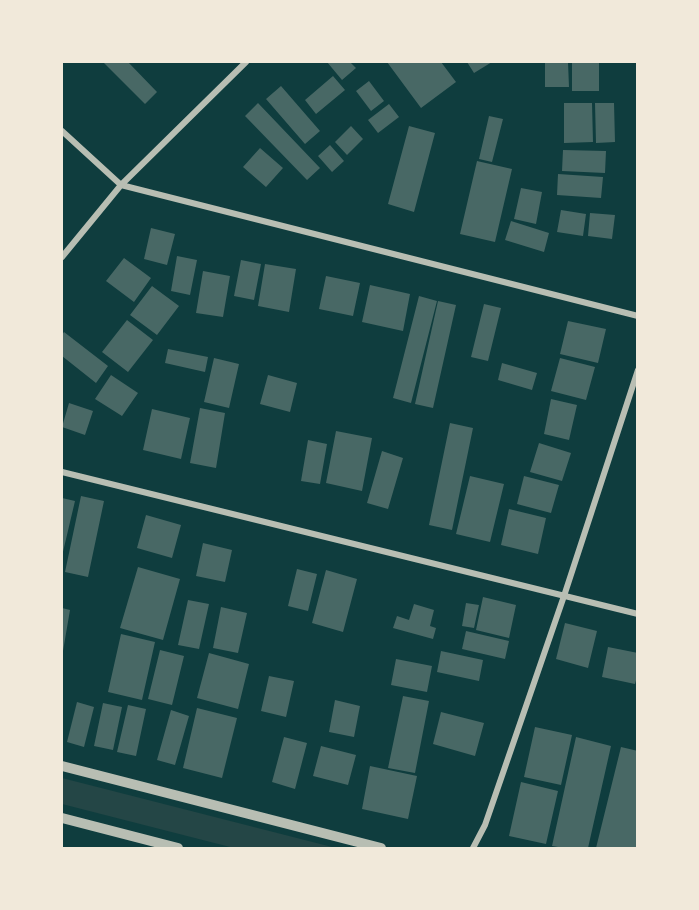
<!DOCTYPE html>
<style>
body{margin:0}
#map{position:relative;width:699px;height:910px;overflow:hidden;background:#0f3d3e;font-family:Lato,sans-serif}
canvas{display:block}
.frame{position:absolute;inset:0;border:63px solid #f1e9da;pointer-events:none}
</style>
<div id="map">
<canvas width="699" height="910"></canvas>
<div class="frame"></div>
</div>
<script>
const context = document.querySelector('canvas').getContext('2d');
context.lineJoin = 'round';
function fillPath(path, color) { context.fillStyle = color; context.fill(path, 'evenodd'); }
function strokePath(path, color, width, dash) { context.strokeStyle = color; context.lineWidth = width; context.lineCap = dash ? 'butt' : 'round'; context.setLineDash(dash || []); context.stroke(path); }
fillPath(new Path2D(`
 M62,778l274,70h-102l-172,-44z`), '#244646');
fillPath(new Path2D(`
 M103,62h25l29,30 -12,12z
 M327,62h23l6,6 -14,12z
 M387,62h54l15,20 -35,26z
 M467,62h25l-18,11z
 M545,62h23l1,25h-24z
 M572,62h27v29h-27z
 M333,76l12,14 -29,24 -11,-14z
 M369,81l15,20 -13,10 -15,-20z
 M281,86l39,45 -15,13 -39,-45z
 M258,103l62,65 -13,12 -62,-64z
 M564,103h28l1,39 -29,1z
 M595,103h19l1,39 -19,1z
 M389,104l10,13 -21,16 -10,-13z
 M489,116l14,3 -11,43 -13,-3z
 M351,126l12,13 -16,16 -12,-13z
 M409,126l26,7 -21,79 -26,-8z
 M330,145l14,16 -12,11 -14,-16z
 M260,148l23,20 -17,19 -23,-20z
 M563,150l43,1 -1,22 -43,-2z
 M477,161l35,8 -17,73 -35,-8z
 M558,174l45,3 -2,21 -44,-3z
 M521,188l21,4 -6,32 -22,-5z
 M561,210l25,4 -3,22 -26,-4z
 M590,213l25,2 -3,24 -24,-3z
 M511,221l38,12 -5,19 -39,-12z
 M151,228l24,6 -8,31 -23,-6z
 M177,256l20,4 -7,35 -19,-4z
 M124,258l27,20 -17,24 -28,-21z
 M241,260l20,4 -7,36 -20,-4z
 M265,264l31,5 -7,43 -31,-6z
 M203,271l27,5 -7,41 -27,-4z
 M326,276l34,7 -7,33 -34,-7z
 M370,285l40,9 -7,37 -41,-9z
 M152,286l27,20 -22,29 -27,-20z
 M419,296l18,5 -26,102 -18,-5z
 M438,301l18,4 -23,103 -18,-4z
 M484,304l17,4 -13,53 -17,-4z
 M127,320l26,20 -25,32 -26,-20z
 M568,321l38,8 -8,34 -38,-9z
 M64,332l44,34 -12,17 -34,-27v-21z
 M168,349l40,8 -3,15 -40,-9z
 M214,358l25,6 -10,44 -25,-6z
 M560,358l35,9 -9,33 -35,-9z
 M502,363l35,10 -5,17 -34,-10z
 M111,375l27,18 -16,23 -27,-17z
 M268,375l29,8 -7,29 -30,-8z
 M551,399l26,6 -8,35 -25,-6z
 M69,403l24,8 -8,24 -23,-8z
 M200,408l25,5 -9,55 -26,-5z
 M152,409l38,9 -9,41 -38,-9z
 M450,423l23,5 -21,102 -23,-5z
 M336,431l36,7 -10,53 -36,-8z
 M308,440l19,4 -7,40 -19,-3z
 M539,443l32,10 -9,28 -32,-9z
 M382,451l21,7 -15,51 -21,-6z
 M470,476l34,8 -14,58 -34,-8z
 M524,476l35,9 -8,28 -34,-9z
 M81,496l23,5 -16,76 -23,-5z
 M62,498l13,3 -13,55z
 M509,509l37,9 -8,36 -37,-9z
 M146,515l35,10 -9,33 -35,-10z
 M203,543l29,7 -7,32 -29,-6z
 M138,567l42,12 -17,61 -43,-12z
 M297,569l20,5 -9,37 -20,-5z
 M326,570l31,9 -14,53 -31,-9z
 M483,597l33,8 -7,33 -33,-8z
 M188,600l21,4 -10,45 -21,-4z
 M466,603l13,2 -5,23 -12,-2z
 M414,604l20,6 -4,16 6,2 -3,11 -40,-11 4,-12 12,4z
 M221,607l26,6 -9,40 -25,-5z
 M62,608l8,2 -7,41h-1z
 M565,623l32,8 -9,37 -32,-9z
 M466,631l43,10 -4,18 -43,-10z
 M121,634l34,8 -13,58 -34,-8z
 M608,647l30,6v20l-3,11 -33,-7z
 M160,650l24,6 -12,49 -24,-6z
 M441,651l42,9 -4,21 -42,-9z
 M209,653l40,11 -11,45 -41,-11z
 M396,659l36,7 -5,26 -36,-7z
 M269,676l25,5 -8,36 -25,-6z
 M403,696l26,5 -14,72 -27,-5z
 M335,700l25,6 -6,31 -25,-5z
 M77,702l17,5 -10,40 -17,-5z
 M103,703l19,4 -9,43 -19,-4z
 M128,705l18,4 -10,47 -19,-4z
 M197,708l40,10 -15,60 -39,-10z
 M171,710l18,6 -14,49 -18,-5z
 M441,712l43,11 -9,33 -42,-12z
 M535,727l37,8 -11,50 -37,-8z
 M284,737l23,6 -12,46 -23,-7z
 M576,737l35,9 -23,102h-24l-12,-2z
 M321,746l35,9 -8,30 -35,-9z
 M621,747l17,4v97h-42z
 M370,766l47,10 -9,43 -46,-10z
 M521,782l37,9 -12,53 -37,-8z`), '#486865');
strokePath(new Path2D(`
 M62,131l59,54 517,131
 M62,257l59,-72 125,-123
 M62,472l576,142
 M473,848l12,-23 79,-229 74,-226`), '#b8beb3', 6);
strokePath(new Path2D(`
 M62,766l319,82
 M62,818l116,30`), '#b8beb3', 10);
</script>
